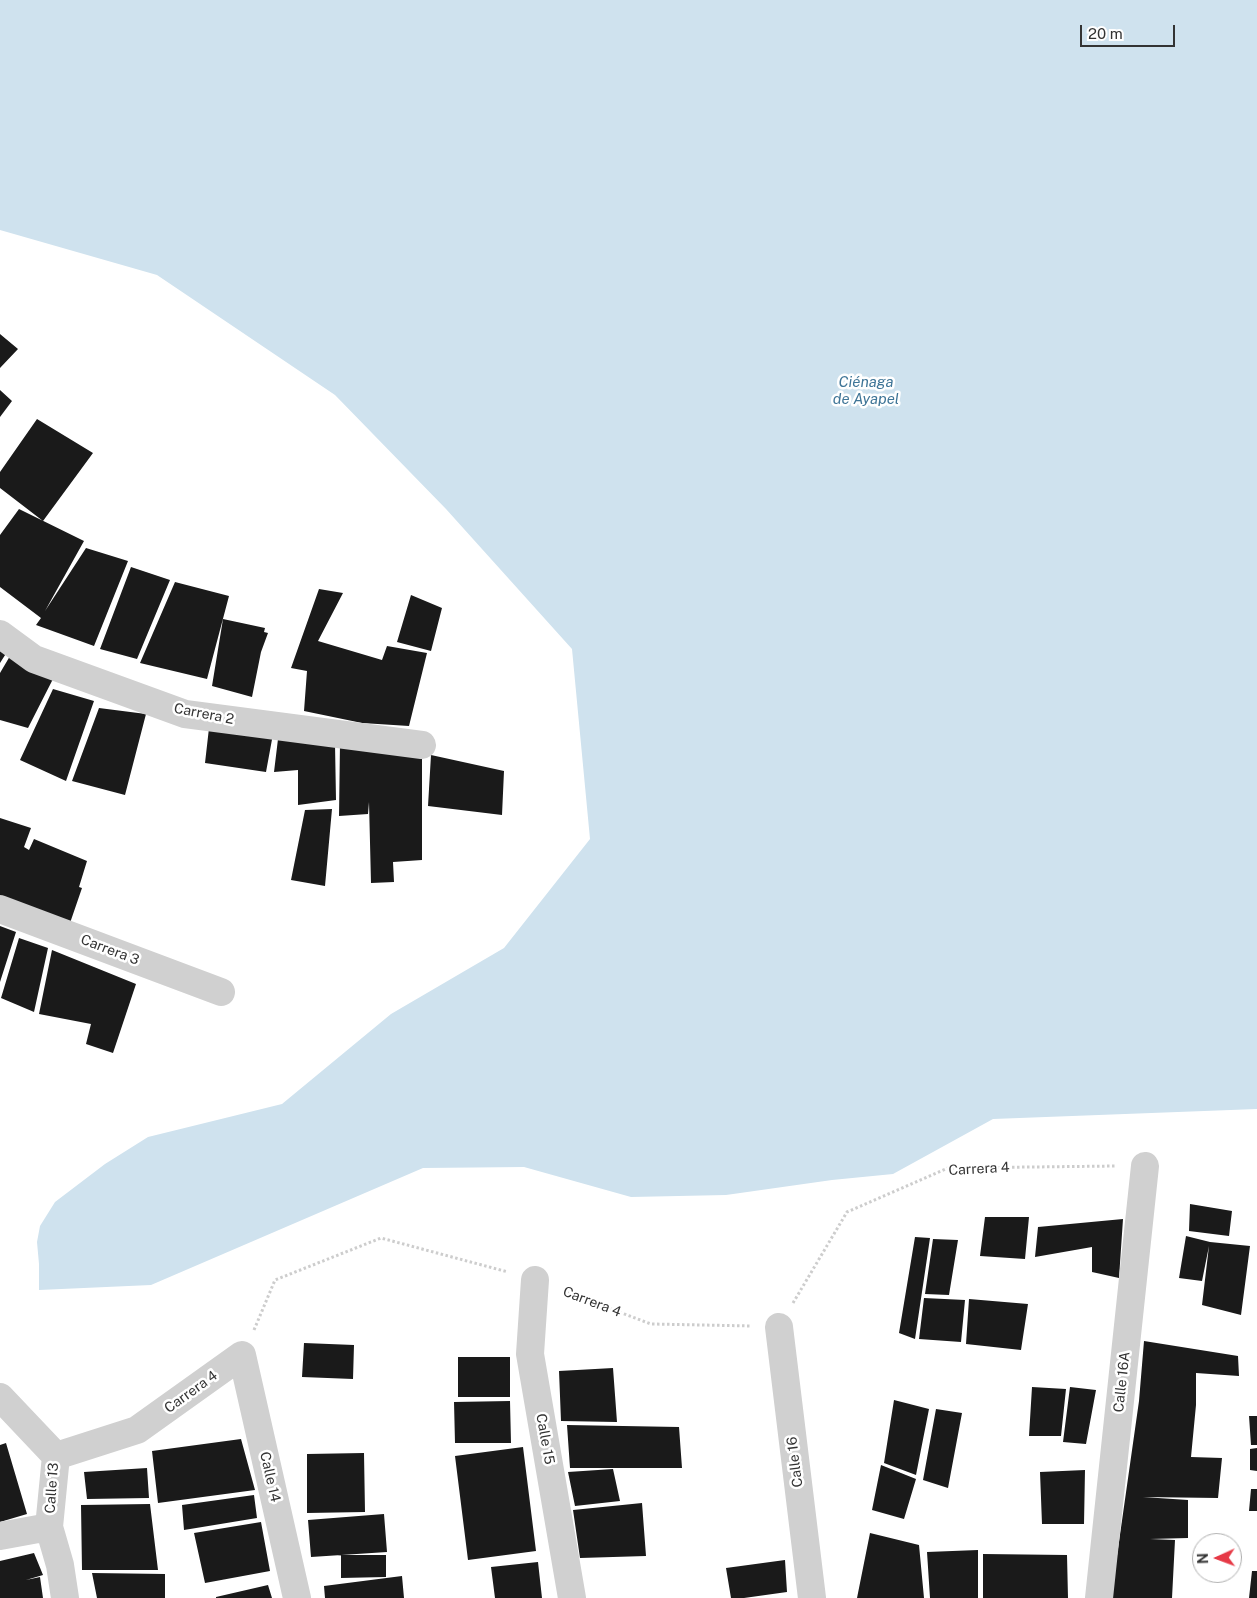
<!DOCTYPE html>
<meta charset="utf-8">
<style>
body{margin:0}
#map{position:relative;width:1257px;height:1598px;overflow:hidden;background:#fff;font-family:"Public Sans",sans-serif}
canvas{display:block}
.north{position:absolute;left:1192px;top:1533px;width:50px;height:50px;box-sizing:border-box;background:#fff;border:1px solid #adadad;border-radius:50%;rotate:268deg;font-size:14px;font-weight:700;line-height:20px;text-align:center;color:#333}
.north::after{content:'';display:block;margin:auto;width:18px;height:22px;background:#e63946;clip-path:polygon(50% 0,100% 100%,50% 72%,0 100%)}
.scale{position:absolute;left:1080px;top:25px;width:95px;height:22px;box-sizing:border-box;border:2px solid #333;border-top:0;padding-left:6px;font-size:15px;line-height:18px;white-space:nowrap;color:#333;-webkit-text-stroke:4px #fff;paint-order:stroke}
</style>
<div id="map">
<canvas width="1257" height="1598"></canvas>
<div class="north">N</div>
<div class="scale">20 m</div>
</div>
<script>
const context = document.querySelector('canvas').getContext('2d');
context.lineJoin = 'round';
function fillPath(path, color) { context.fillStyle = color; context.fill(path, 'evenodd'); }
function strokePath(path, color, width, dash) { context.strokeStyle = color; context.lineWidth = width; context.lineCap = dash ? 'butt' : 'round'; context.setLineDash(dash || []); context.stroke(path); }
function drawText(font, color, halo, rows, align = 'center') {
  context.font = font + ' "Public Sans",sans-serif'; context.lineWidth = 5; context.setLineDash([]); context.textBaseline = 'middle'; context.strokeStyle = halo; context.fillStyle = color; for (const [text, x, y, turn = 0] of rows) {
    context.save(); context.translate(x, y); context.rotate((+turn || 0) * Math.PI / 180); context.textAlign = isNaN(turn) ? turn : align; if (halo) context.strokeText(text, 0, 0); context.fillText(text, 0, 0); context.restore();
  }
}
fillPath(new Path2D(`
 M0,0h1257v1109l-264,10 -100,55 -61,6 -106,15 -95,2 -107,-30 -101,1 -272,117 -112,5v-26l-2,-22 3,-16 15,-24 50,-38 43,-27 134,-33 109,-90 113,-66 86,-109 -18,-190 -126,-140 -111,-114 -178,-120 -157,-45z`), '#cfe2ee');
fillPath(new Path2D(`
 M0,334l18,15 -18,19z
 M0,390l12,11 -12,16z
 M37,419l56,34 -50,68 -43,-33v-16z
 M19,509l65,32 -39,70 41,-63 42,13 -34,85 -58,-21 5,-7 -41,-31v-52z
 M131,567l39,13 -33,79 -37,-10z
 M175,582l54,14 -22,83 -67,-16z
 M319,589l24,4 -25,48 64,19 5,-14 40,7 -18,73 -47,-3 -58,-12 3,-40 -16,-3z
 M411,595l31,13 -11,43 -34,-9z
 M223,619l42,9 -1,4 4,1 -7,19 -9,45 -40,-11z
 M0,648l7,4 -7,11z
 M10,656l44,21 -26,51 -28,-8v-47z
 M53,689l41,12 -28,80 -46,-21z
 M99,708l47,6 -21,81 -53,-14z
 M209,728l64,6 -7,38 -61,-9z
 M278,739l57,5 1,56 -38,5v-35l-24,2z
 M340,743l82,2v115l-29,2 1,20 -23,1 -2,-81 -1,12 -29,2z
 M431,755l73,16 -2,44 -74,-9z
 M332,809l-7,77 -34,-6 14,-70z
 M0,818l31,10 -7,19 5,3 5,-11 53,22 -8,26 3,1 -12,35 -70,-23z
 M0,926l16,6 -16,50z
 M19,938l29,10 -14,64 -33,-14z
 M52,950l84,34 -23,69 -27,-9 5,-20 -52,-10z
 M1190,1204l42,7 -3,25 -40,-5z
 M985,1217h44l-4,42 -45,-3z
 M1123,1219l-4,59 -27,-6v-25l-57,10 3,-30z
 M1186,1236l24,6 40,4 -9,69 -39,-10 7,-59 -7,35 -23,-3z
 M915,1237l15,1 -15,101 -16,-6z
 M933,1239l25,1 -9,55 -24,-1z
 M924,1298l41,2 -4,42 -42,-3z
 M969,1299l59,5 -7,46 -55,-6z
 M1144,1341l94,15 1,20 -43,-3v32l-5,52 31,1 -4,40 -75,-1 45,3v38l-38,1 25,1 -3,58h-61l28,-197z
 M304,1343l50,2 -1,34 -51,-2z
 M458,1357h52v40h-52z
 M613,1368l4,54 -56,-1 -2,-50z
 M1032,1387l34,2 -5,47h-32z
 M1070,1387l26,3 -10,54 -23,-2z
 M894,1400l35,9 -13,66 -32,-12z
 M510,1401l1,42h-56l-1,-41z
 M936,1409l26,4 -14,75 -25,-8z
 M1249,1416h8v29h-6z
 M567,1425l112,2 3,41h-112z
 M241,1439l14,51 -97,13 -6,-52z
 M6,1443l21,71 -27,8v-77z
 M523,1447l13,104 -68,9 -13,-104z
 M1257,1448v23l-7,-1v-21z
 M364,1453l1,59 -58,1v-59z
 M881,1465l35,14 -12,40 -32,-9z
 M147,1468l2,30 -62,1 -3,-27z
 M613,1469l7,32 -45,5 -7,-34z
 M1085,1470l-1,54h-42l-2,-52z
 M1251,1489h6v22h-8z
 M254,1495l3,23 -73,12 -2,-25z
 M642,1503l4,53 -66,2 -7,-48z
 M150,1504l8,66h-76l-1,-65z
 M384,1514l3,38 -76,5 -3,-37z
 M261,1522l9,49 -65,12 -11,-50z
 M870,1533l49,12 5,53h-67z
 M978,1550v48h-48l-3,-46z
 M34,1553l9,22 -17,5 14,-3 3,21h-43v-37z
 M983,1554l84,1 1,43h-85z
 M341,1555h45v22l-45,1z
 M785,1560l2,32 -43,6h-13l-5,-30z
 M538,1562l4,36h-47l-4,-31z
 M1252,1571h5v27h-8z
 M92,1573l73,1v24h-68z
 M402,1576l2,22h-79l-1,-12z
 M268,1585l4,13h-56v-1z`), '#1a1a1a');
strokePath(new Path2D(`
 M563,1291l88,33 100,2
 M793,1303l54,-91 101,-44 168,-2
 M254,1330l21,-50 106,-42 127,34`), '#cdcdcd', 3, [2.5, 2.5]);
strokePath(new Path2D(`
 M0,634l34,25 151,55 237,31
 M0,909l221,83
 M535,1280l-5,74 42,244
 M779,1327l33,271
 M0,1397l56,59 -7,71 11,38 5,33
 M56,1456l81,-26 105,-75 55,243
 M0,1536l49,-9
 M1099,1598l46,-432`), '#d0d0d0', 28);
drawText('14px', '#333', '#fff', [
 ["Carrera 2",204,714,11],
 ["Carrera 3",110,950,21],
 ["Carrera 4",979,1169,-3],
 ["Carrera 4",592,1302,21],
 ["Calle 16A",1122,1382,-84],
 ["Carrera 4",191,1392,-36],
 ["Calle 15",545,1439,80],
 ["Calle 16",795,1462,-97],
 ["Calle 14",270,1477,77],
 ["Calle 13",52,1488,-86]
]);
drawText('italic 15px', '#3f7597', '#fff', [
 ["Ciénaga",866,382],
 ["de Ayapel",866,399]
]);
</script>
